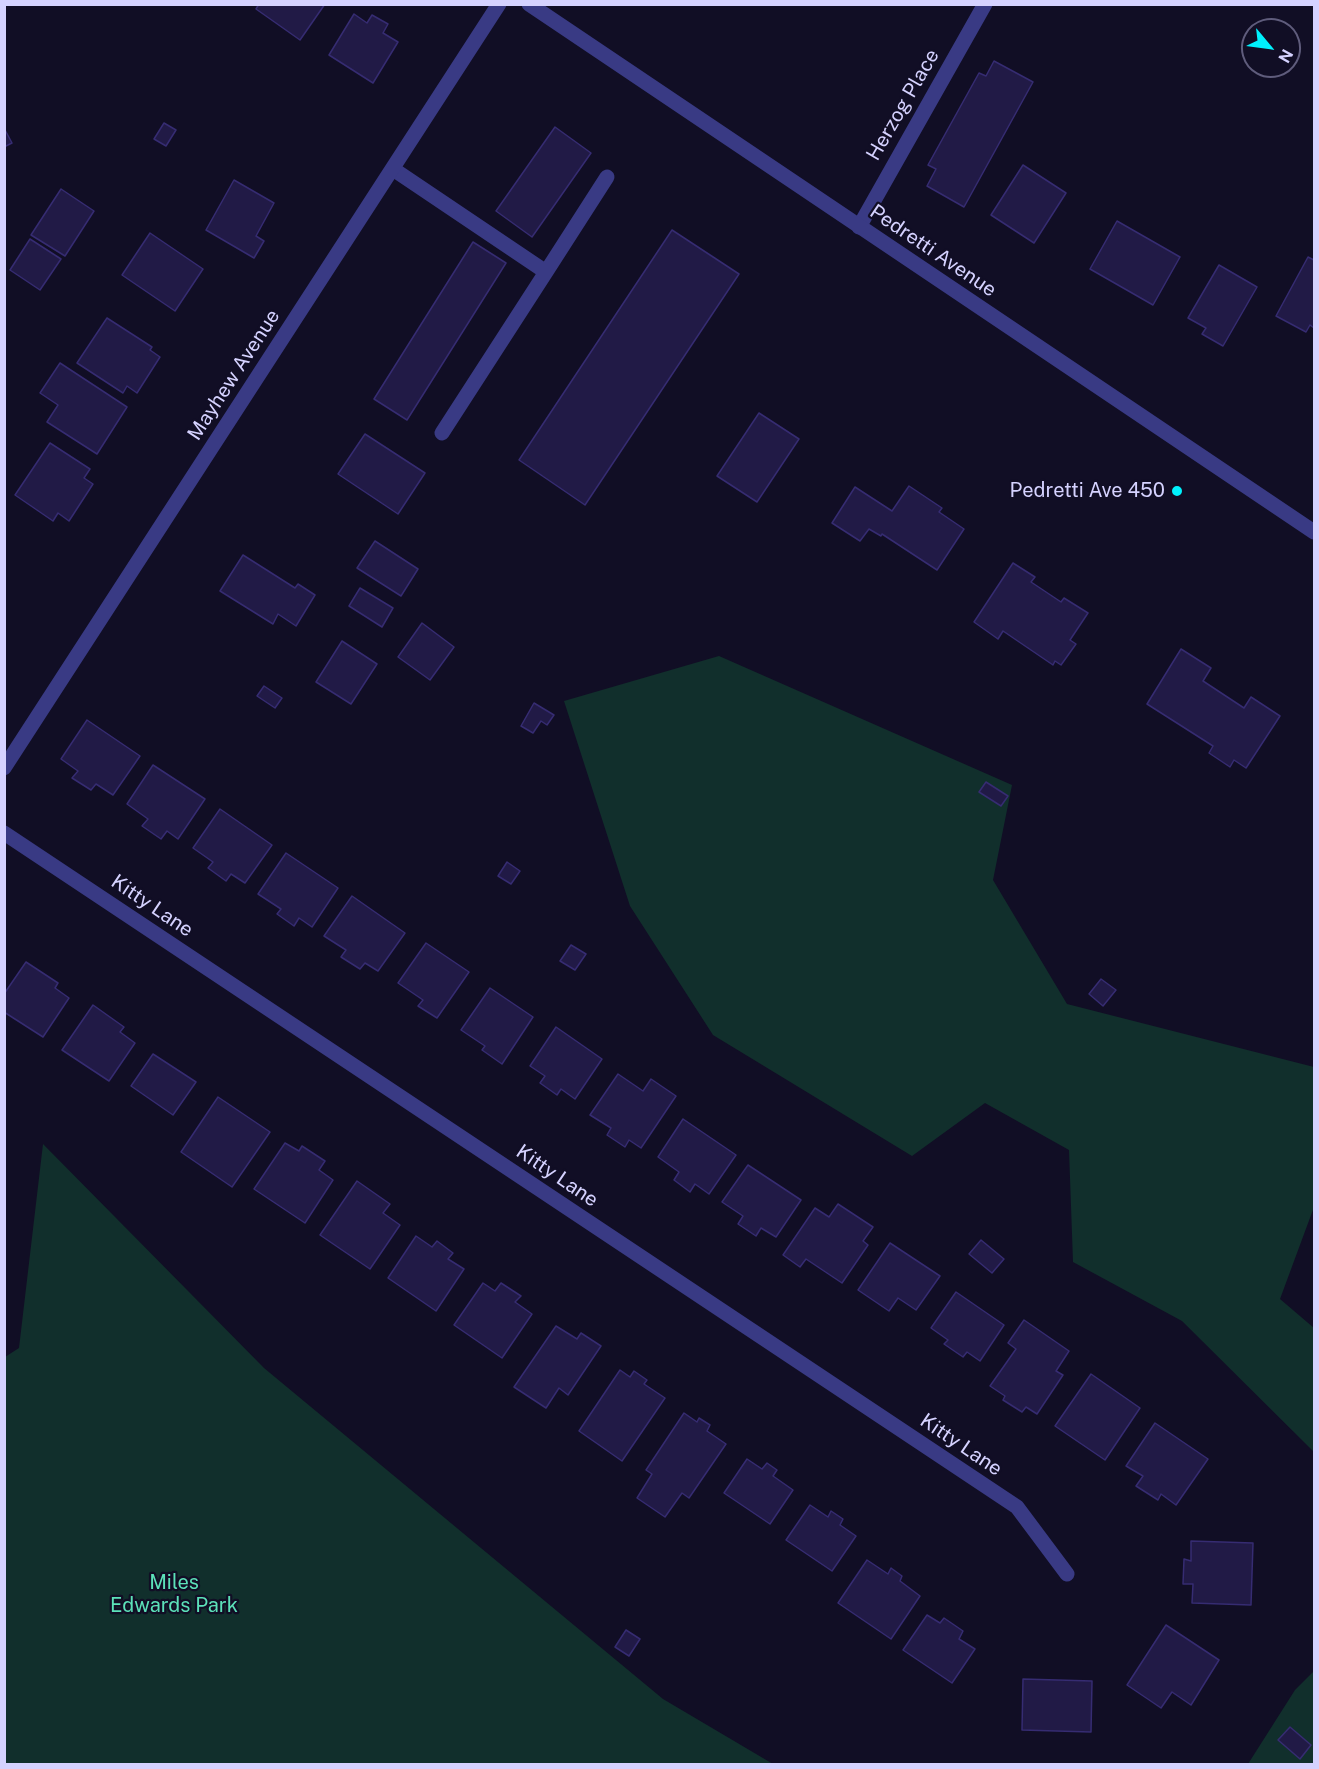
<!DOCTYPE html>
<style>
body{margin:0}
#map{position:relative;width:1319px;height:1769px;overflow:hidden;background:#110e25;font-family:"Public Sans",sans-serif}
canvas{display:block}
.frame{position:absolute;inset:0;border:6px solid #d5d2ff;pointer-events:none}
.north{position:absolute;left:1241px;top:18px;width:60px;height:60px;box-sizing:border-box;background:#110e25;border:2px solid #5f5c7c;border-radius:50%;rotate:119deg;font-size:16px;font-weight:700;line-height:24px;text-align:center;color:#d5d2ff}
.north::after{content:'';display:block;margin:auto;width:21px;height:27px;background:#00f1fd;clip-path:polygon(50% 0,100% 100%,50% 72%,0 100%)}
</style>
<div id="map">
<canvas width="1319" height="1769"></canvas>
<div class="frame"></div>
<div class="north">N</div>
</div>
<script>
const context = document.querySelector('canvas').getContext('2d');
context.lineJoin = 'round';
function fillPath(path, color) { context.fillStyle = color; context.fill(path, 'evenodd'); }
function strokePath(path, color, width, dash) { context.strokeStyle = color; context.lineWidth = width; context.lineCap = dash ? 'butt' : 'round'; context.setLineDash(dash || []); context.stroke(path); }
function drawText(font, color, halo, rows, align = 'center') {
  context.font = font + ' "Public Sans",sans-serif'; context.lineWidth = 4.5; context.setLineDash([]); context.textBaseline = 'middle'; context.strokeStyle = halo; context.fillStyle = color; for (const [text, x, y, turn = 0] of rows) {
    context.save(); context.translate(x, y); context.rotate((+turn || 0) * Math.PI / 180); context.textAlign = isNaN(turn) ? turn : align; if (halo) context.strokeText(text, 0, 0); context.fillText(text, 0, 0); context.restore();
  }
}
fillPath(new Path2D(`
 M719,656l293,129 -19,95 74,124 247,63v140l-34,92 34,29v124l-132,-131 -109,-59 -4,-112 -84,-47 -73,53 -199,-121 -83,-129 -66,-205z
 M43,1144l221,224 399,331 110,65h-768v-407l14,-9z
 M1314,1671v93h-66l47,-74z`), '#112f2c');
const building = new Path2D(`
 M259,4h66l-25,36 -44,-31z
 M354,14l13,9 5,-8 16,9 -5,9 15,9 -25,41 -44,-28z
 M994,61l39,21 -69,125 -37,-21 9,-17 -8,-4 51,-92 7,3z
 M164,123l12,7 -10,16 -12,-7z
 M555,127l36,26 -59,84 -36,-26z
 M4,128l8,15 -8,4z
 M1023,165l43,28 -32,50 -43,-28z
 M234,180l40,23 -18,33 8,5 -10,17 -48,-28z
 M61,189l33,22 -29,45 -34,-21z
 M1117,221l63,36 -27,48 -63,-36z
 M672,230l67,44 -154,231 -66,-45z
 M150,233l53,36 -28,42 -53,-36z
 M30,239l31,20 -21,31 -30,-20z
 M473,242l33,21 -99,157 -33,-21z
 M1308,257l6,3v68l-4,-3 -4,7 -30,-16z
 M1219,265l38,22 -34,59 -21,-12 4,-6 -18,-10z
 M107,318l45,29 -2,3 10,7 -23,36 -10,-7 -4,7 -46,-30z
 M60,363l67,44 -30,47 -50,-32 11,-17 -18,-12z
 M759,413l40,26 -42,63 -40,-26z
 M365,434l60,39 -27,41 -60,-40z
 M50,443l40,26 -6,9 9,6 -24,37 -11,-8 -5,8 -38,-26z
 M909,486l33,22 -3,4 25,17 -27,41 -55,-36 -1,2 -12,-7 -9,12 -28,-18 23,-36 37,24z
 M375,541l43,28 -17,27 -44,-28z
 M243,555l52,33 3,-4 17,11 -19,31 -18,-12 -5,10 -53,-33z
 M1013,563l22,14 -4,5 30,20 3,-4 24,15 -18,27 6,4 -15,21 -6,-4 -2,4 -50,-34 -5,8 -24,-17z
 M360,588l33,20 -11,19 -33,-21z
 M422,623l32,24 -24,33 -32,-23z
 M342,641l35,23 -26,40 -35,-22z
 M1181,649l30,19 -8,13 41,27 7,-11 29,19 -34,52 -12,-8 -4,7 -21,-14 4,-7 -66,-42z
 M264,686l18,12 -7,10 -18,-12z
 M534,703l20,12 -7,10 -6,-4 -8,12 -12,-7z
 M87,720l53,36 -27,39 -17,-11 -5,6 -19,-12 6,-7 -17,-12z
 M153,765l52,34 -27,40 -11,-8 -6,8 -19,-13 6,-7 -21,-15z
 M986,782l22,14 -7,10 -22,-14z
 M220,809l52,36 -27,38 -14,-9 -5,7 -18,-13 5,-6 -20,-14z
 M286,853l52,35 -26,39 -13,-9 -5,8 -17,-12 4,-5 -23,-15z
 M507,862l13,9 -9,13 -13,-8z
 M352,896l53,37 -27,38 -13,-8 -5,6 -19,-12 5,-7 -22,-14z
 M426,943l43,29 -32,46 -19,-12 5,-6 -25,-17z
 M571,945l15,9 -11,16 -15,-9z
 M26,962l32,21 -3,5 14,10 -26,39 -39,-25v-18z
 M1101,979l15,11 -13,16 -14,-12z
 M490,988l43,29 -31,47 -20,-14 3,-4 -24,-16z
 M93,1005l31,22 -4,5 15,11 -26,38 -47,-31z
 M556,1027l46,32 -27,40 -14,-10 -4,6 -17,-12 5,-7 -15,-10z
 M153,1054l43,28 -23,33 -42,-29z
 M618,1074l25,17 8,-12 25,17 -35,52 -12,-8 -4,7 -18,-12 4,-7 -21,-13z
 M218,1097l52,35 -38,55 -51,-35z
 M683,1119l53,36 -27,39 -14,-10 -5,8 -16,-12 5,-8 -21,-15z
 M285,1143l14,8 3,-5 23,15 -6,9 14,10 -28,43 -51,-34z
 M748,1165l53,35 -25,37 -15,-9 -5,8 -18,-12 5,-8 -21,-14z
 M357,1181l33,23 -7,9 17,12 -30,44 -50,-34z
 M838,1204l35,23 -10,14 5,4 -26,38 -36,-24 -6,8 -17,-12 32,-47 14,9z
 M416,1236l16,11 5,-6 16,12 -5,6 16,10 -28,42 -48,-33z
 M981,1240l23,19 -12,14 -23,-19z
 M890,1243l50,33 -24,34 -18,-12 -9,13 -31,-21z
 M483,1283l12,8 6,-8 20,13 -6,6 17,12 -30,44 -48,-33z
 M956,1292l48,33 -24,36 -13,-9 -4,5 -19,-13 4,-4 -17,-12z
 M1024,1320l45,31 -13,20 7,4 -26,39 -11,-7 -4,5 -19,-12 2,-4 -15,-10 26,-37 -8,-6z
 M556,1326l21,13 4,-6 20,13 -33,49 -9,-7 -13,20 -32,-21z
 M620,1370l10,7 4,-6 13,9 -3,4 21,14 -43,63 -43,-30z
 M1091,1374l49,34 -35,52 -50,-34z
 M684,1413l13,9 2,-4 11,7 -3,6 19,13 -37,54 -7,-5 -17,24 -28,-19 15,-24 -6,-4z
 M1155,1423l53,36 -32,46 -15,-11 -3,6 -22,-14 7,-10 -17,-10z
 M747,1459l15,10 5,-6 10,7 -4,6 20,14 -23,34 -46,-31z
 M810,1505l18,12 3,-6 12,8 -3,6 16,11 -24,35 -46,-31z
 M1191,1541l62,2 -2,62 -59,-2 1,-19h-10l1,-25 7,2z
 M867,1560l21,14 3,-6 11,8 -2,5 20,15 -29,43 -53,-36z
 M927,1615l13,8 4,-5 19,13 -4,8 16,10 -23,34 -49,-33z
 M1166,1625l53,35 -28,45 -19,-13 -11,16 -34,-23z
 M626,1630l14,9 -11,17 -14,-9z
 M1023,1679l69,2 -1,51 -69,-2z
 M1290,1727l21,18 -11,14 -22,-19z`);
fillPath(building, '#211a46');
strokePath(building, '#362c72', 1.5);
strokePath(new Path2D(`
 M393,169l153,103 -104,161
 M546,272l61,-95`), '#393a84', 15);
strokePath(new Path2D(`
 M859,227l126,-223
 M4,768l495,-764
 M4,833l1013,674 50,67`), '#393a84', 15);
strokePath(new Path2D(`
 M529,4l785,528`), '#393a84', 15);
for (const [x, y, r, color] of [
 [1177,491,6,"#00f1fd"]
]) { const dot = new Path2D(); dot.arc(x, y, r, 0, 2 * Math.PI); context.fillStyle = color; context.fill(dot); strokePath(dot, '#110e25', 2); }
drawText('20px', '#d5d2ff', '#110e25', [
 ["Herzog Place",903,105,-60],
 ["Pedretti Avenue",933,251,34],
 ["Mayhew Avenue",234,375,-57],
 ["Kitty Lane",152,906,34],
 ["Kitty Lane",557,1176,34],
 ["Kitty Lane",961,1445,34]
]);
drawText('20px', '#d5d2ff', '#110e25', [
 ["Pedretti Ave 450",1165,491]
], 'right');
drawText('20px', '#5ce1b9', '#110e25', [
 ["Miles",174,1583],
 ["Edwards Park",174,1606]
]);
</script>
